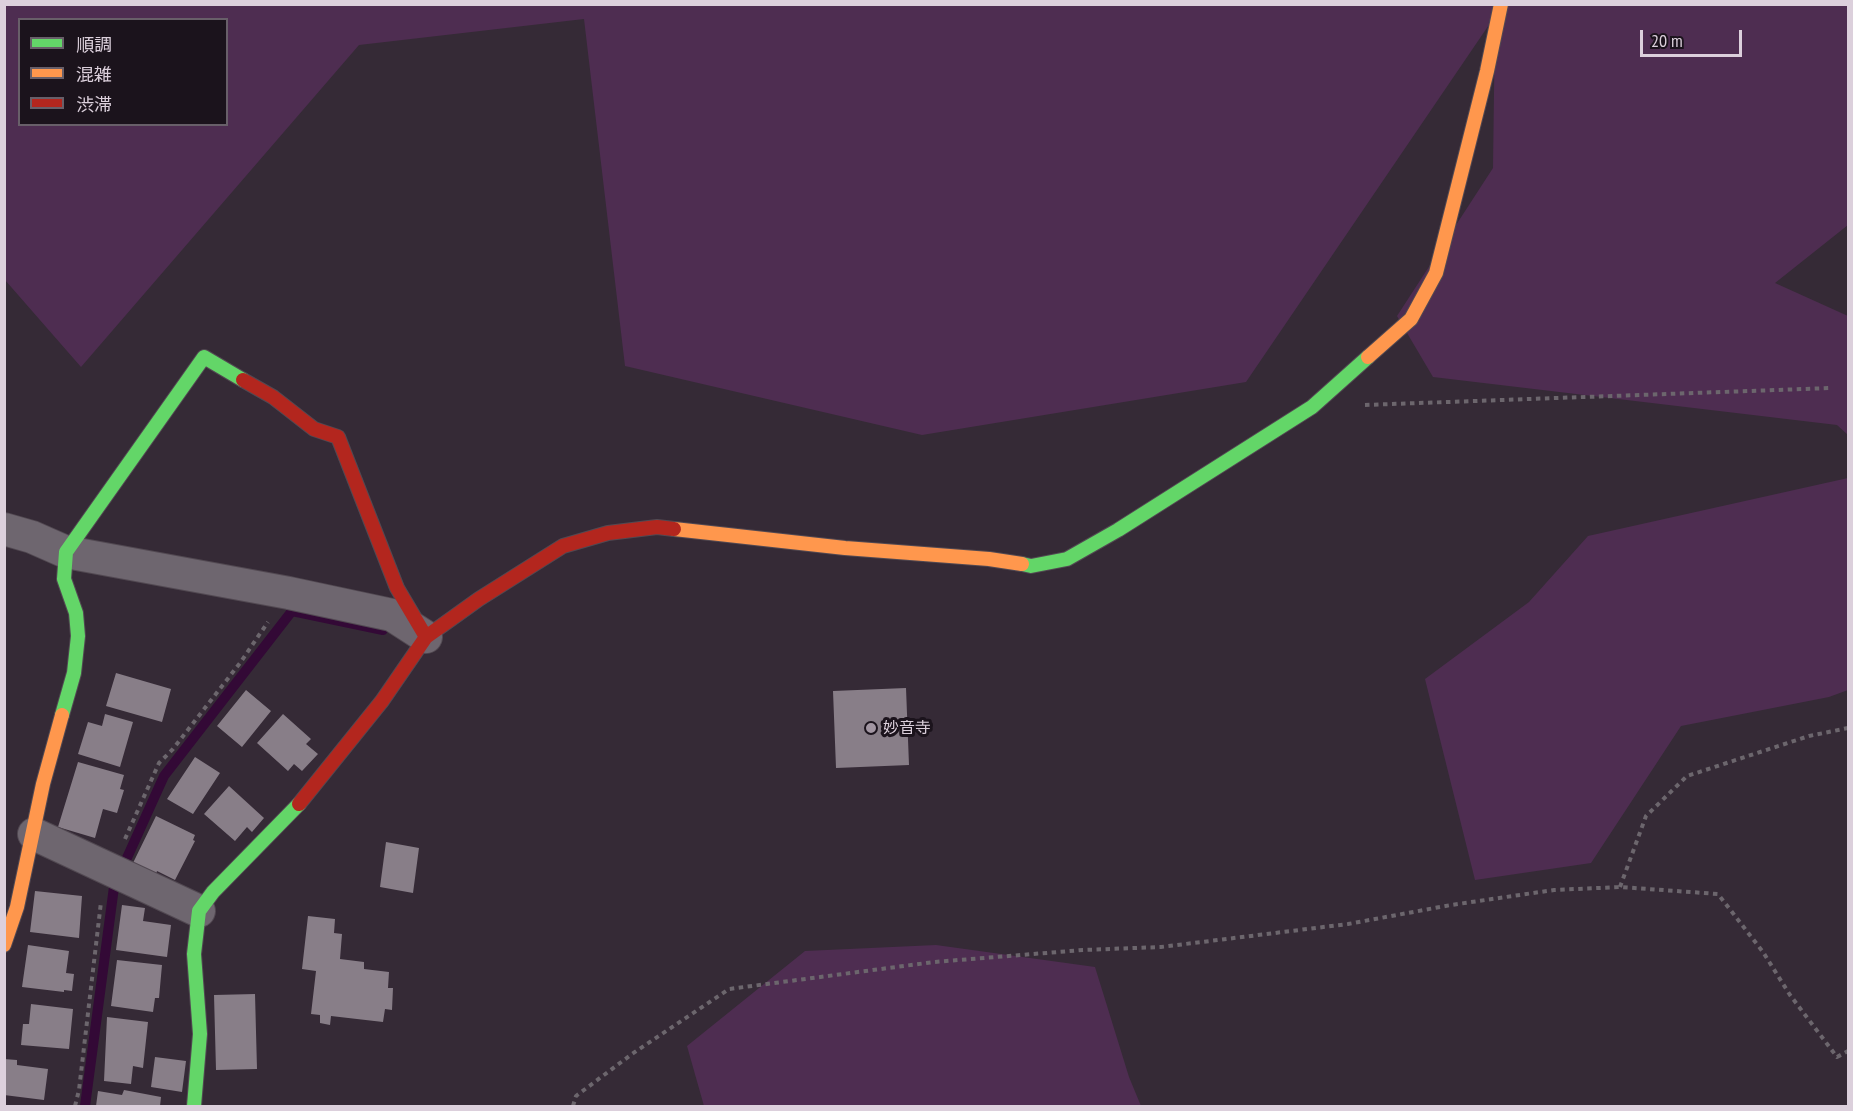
<!DOCTYPE html>
<meta charset="utf-8">
<style>
body{margin:0}
#map{position:relative;width:1853px;height:1111px;overflow:hidden;background:#352a36;font-family:"PT Sans Narrow","Noto Sans JP",sans-serif}
canvas{display:block}
.frame{position:absolute;inset:0;border:6px solid #dcd0dc;pointer-events:none}
.legend{position:absolute;left:18px;top:18px;width:210px;height:108px;box-sizing:border-box;background:#1b131c;border:2px solid #685f69;margin:0;padding:8px 10px;list-style:none;font-size:18px;color:#dcd0dc}
.legend li{display:flex;align-items:center;gap:12px;height:30px}
.legend b{width:30px;border:2px solid #685f69}
.scale{position:absolute;left:1640px;top:30px;width:102px;height:27px;box-sizing:border-box;border:3px solid #dcd0dc;border-top:0;padding-left:8px;font-size:18px;line-height:21px;white-space:nowrap;color:#dcd0dc;-webkit-text-stroke:4px #1b131c;paint-order:stroke}
</style>
<div id="map">
<canvas width="1853" height="1111"></canvas>
<div class="frame"></div>
<ul class="legend">
<li><b style="height:8px;background:#63d668"></b>順調</li>
<li><b style="height:8px;background:#ff974d"></b>混雑</li>
<li><b style="height:8px;background:#b3261e"></b>渋滞</li>
</ul>
<div class="scale">20 m</div>
</div>
<script>
const context = document.querySelector('canvas').getContext('2d');
context.lineJoin = 'round';
function fillPath(path, color) { context.fillStyle = color; context.fill(path, 'evenodd'); }
function strokePath(path, color, width, dash) { context.strokeStyle = color; context.lineWidth = width; context.lineCap = dash ? 'butt' : 'round'; context.setLineDash(dash || []); context.stroke(path); }
function drawText(font, color, halo, rows, align = 'center') {
  context.font = font + ' "PT Sans Narrow","Noto Sans JP",sans-serif'; context.lineWidth = 6; context.setLineDash([]); context.textBaseline = 'middle'; context.strokeStyle = halo; context.fillStyle = color; for (const [text, x, y, turn = 0] of rows) {
    context.save(); context.translate(x, y); context.rotate((+turn || 0) * Math.PI / 180); context.textAlign = isNaN(turn) ? turn : align; if (halo) context.strokeText(text, 0, 0); context.fillText(text, 0, 0); context.restore();
  }
}
fillPath(new Path2D(`
 M4,5h1844v220l-73,58 73,33v119l-11,-10 -404,-48 -36,-61 96,-148 2,-152 -249,366 -324,53 -297,-69 -41,-347 -225,26 -278,322 -76,-87zM20,20h206v104h-206z
 M1848,478v212l-19,7 -148,29 -90,137 -116,17 -50,-201 104,-77 59,-66z
 M936,945l159,22 34,110 12,29h-437l-17,-60 118,-95z`), '#4e2d51');
strokePath(new Path2D(`
 M126,860l38,-84 128,-165 91,19
 M85,1106l29,-219`), '#330936', 10);
fillPath(new Path2D(`
 M116,673l55,16 -9,33 -56,-16z
 M906,688l3,77 -73,3 -3,-77z
 M246,690l25,21 -29,36 -25,-21z
 M105,714l28,8 -13,45 -42,-13 10,-32 14,4z
 M283,714l28,25 -5,5 12,10 -16,17 -8,-7 -6,7 -31,-28z
 M195,757l25,16 -27,41 -26,-15z
 M78,762l46,13 -4,14 4,1 -7,23 -14,-4 -8,29 -37,-11z
 M229,786l35,32 -12,14 -5,-5 -12,14 -31,-27z
 M156,816l39,19 -2,5 2,1 -20,39 -18,-9 -1,3 -23,-11z
 M386,842l33,6 -6,45 -33,-6z
 M35,891l47,5 -3,42 -49,-6z
 M122,905l23,3 -2,13 28,4 -4,32 -51,-7z
 M308,916l27,3 -1,14 8,1 -2,25 24,3v7l25,3 -1,16h5l-1,22 -7,-1 -2,13 -52,-6 -1,9 -10,-2v-8l-9,-1 5,-43 -14,-2z
 M28,945l41,6 -3,22 8,1 -2,17 -8,-1v2l-42,-5z
 M117,960l45,5 -3,33h-4l-2,14 -42,-6z
 M255,994l2,75 -41,1 -2,-75z
 M31,1004l42,5 -4,40 -48,-4 2,-21h6z
 M107,1017l41,5 -5,46 -10,-2 -2,18 -27,-3z
 M155,1057l31,4 -4,31 -31,-5z
 M4,1059l13,1v5l31,4 -4,31 -40,-5z
 M124,1090l37,7 -1,9h-64l2,-15 24,4z`), '#887e88');
const street = new Path2D(`
 M4,529l28,8 34,15 223,41 103,22 34,22
 M34,834l165,77`);
const fast = new Path2D(`
 M1022,564l9,2 36,-7 51,-29 194,-123 56,-50
 M62,715l12,-42 4,-37 -2,-23 -12,-34 2,-27 138,-195 39,23
 M194,1106l6,-72 -6,-80 5,-43 14,-19 86,-88`);
const slow = new Path2D(`
 M1368,357l43,-38 25,-46 51,-202 14,-67
 M674,529l171,19 144,11 33,5
 M4,945l13,-38 26,-123 19,-69`);
const jam = new Path2D(`
 M243,380l30,17 41,32 24,8 59,151 29,49
 M299,804l83,-103 44,-64 53,-38 84,-53 45,-13 49,-6 17,2`);
strokePath(street, '#524952', 34);
strokePath(fast, '#524952', 16);
strokePath(slow, '#524952', 16);
strokePath(jam, '#524952', 16);
strokePath(new Path2D(`
 M1365,405l466,-17
 M125,839l34,-76 14,-14 67,-86 28,-41
 M1620,887l26,-71 41,-40 122,-40 39,-8
 M75,1106l4,-16 22,-188
 M573,1106l3,-10 56,-42 97,-65 205,-27 149,-12 78,-3 187,-23 103,-19 103,-15 66,-3 98,7 45,58 27,43 47,62 11,-6`), '#6c666d', 4, [4.5, 4.5]);
strokePath(street, '#6e666f', 32);
strokePath(fast, '#63d668', 14);
strokePath(slow, '#ff974d', 14);
strokePath(jam, '#b3261e', 14);
for (const [x, y, r, color] of [
 [871,728,6,"#a296a2"]
]) { const dot = new Path2D(); dot.arc(x, y, r, 0, 2 * Math.PI); context.fillStyle = color; context.fill(dot); strokePath(dot, '#1b131c', 2); }
drawText('16px', '#dcd0dc', '#1b131c', [
 ["妙音寺",883,728]
], 'left');
</script>
